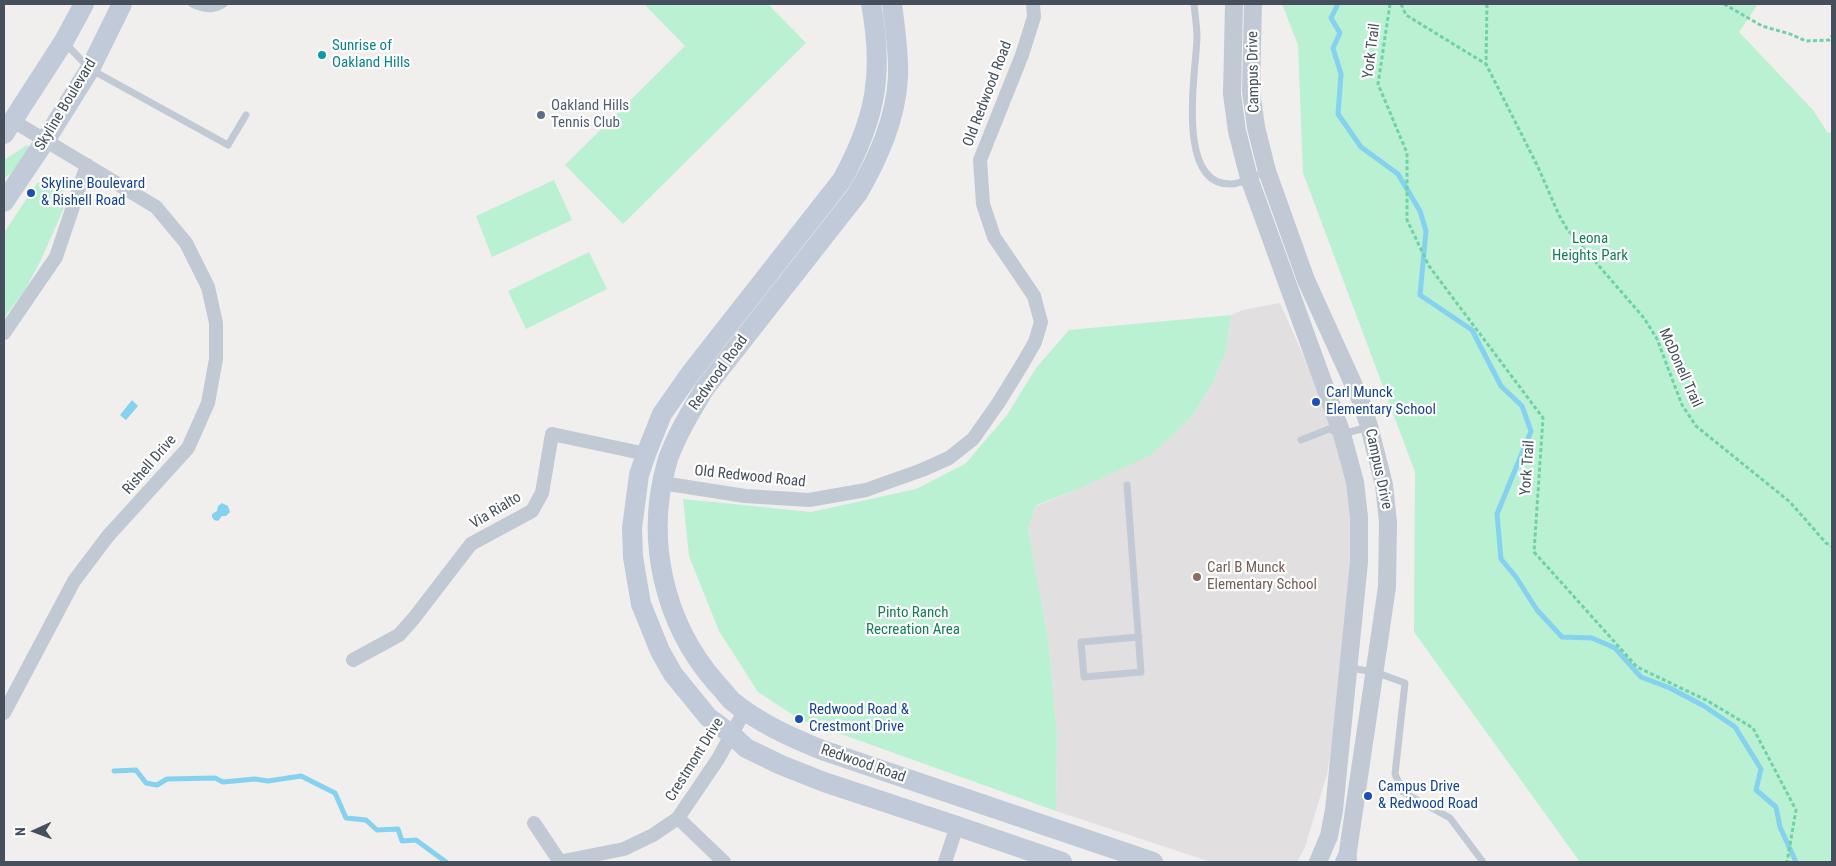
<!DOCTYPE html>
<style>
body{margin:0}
#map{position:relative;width:1836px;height:866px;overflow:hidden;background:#f1eeee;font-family:"Roboto Condensed",sans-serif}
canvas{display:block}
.frame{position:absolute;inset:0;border:5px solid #45505c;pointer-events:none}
.north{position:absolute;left:10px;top:806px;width:50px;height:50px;-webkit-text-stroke:4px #fff;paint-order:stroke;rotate:268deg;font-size:14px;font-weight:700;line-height:20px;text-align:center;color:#45505c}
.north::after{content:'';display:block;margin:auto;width:18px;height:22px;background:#45505c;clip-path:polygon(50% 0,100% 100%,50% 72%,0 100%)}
</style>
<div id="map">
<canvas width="1836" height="866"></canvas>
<div class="frame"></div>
<div class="north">N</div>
</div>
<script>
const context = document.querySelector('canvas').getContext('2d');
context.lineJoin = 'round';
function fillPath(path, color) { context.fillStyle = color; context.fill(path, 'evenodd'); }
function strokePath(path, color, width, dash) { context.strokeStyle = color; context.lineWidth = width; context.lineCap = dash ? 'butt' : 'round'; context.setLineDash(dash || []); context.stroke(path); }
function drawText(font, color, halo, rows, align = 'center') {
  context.font = font + ' "Roboto Condensed",sans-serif'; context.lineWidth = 4.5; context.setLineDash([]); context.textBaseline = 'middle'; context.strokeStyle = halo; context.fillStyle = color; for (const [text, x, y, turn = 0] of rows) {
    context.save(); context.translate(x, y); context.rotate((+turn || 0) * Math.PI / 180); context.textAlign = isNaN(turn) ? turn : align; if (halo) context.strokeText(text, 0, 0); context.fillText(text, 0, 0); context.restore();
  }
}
fillPath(new Path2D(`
 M1280,303l49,111 25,88 3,90 -30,182 -22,73 -8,15h-86l-155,-51 1,-76 -8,-90 -21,-117 9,-22 38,-16 120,-78 17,-28 14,-32 5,-37 12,-5z`), '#e2dfe0');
fillPath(new Path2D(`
 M644,4h124l38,39 -183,181 -58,-59 120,-119z
 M1282,4h476l-19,28 74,78 15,23 4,-1v730h-252l-166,-230 1,-160 -112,-299 -5,-128z
 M27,145l4,2 -19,25 -8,7v-19z
 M554,180l18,40 -80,37 -16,-41z
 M53,181l10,9 1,18 -23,52 -16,30 -21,28v-85l33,-50z
 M589,252l18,37 -81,40 -18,-38z
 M1231,315l-5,37 -14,32 -17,28 -23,24 -21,19 -76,35 -38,15 -9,23 21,117 8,90 -1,76 -257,-92 -41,-27 -39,-61 -30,-75 -6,-57 128,13 105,-23 49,-25 42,-49 29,-47 33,-38z`), '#baf1d3');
fillPath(new Path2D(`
 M132,400l6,6 -12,14 -6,-5z
 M222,503l6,3 2,6 -4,4h-4l-4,5 -4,-1 -2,-3v-3l5,-3 1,-5z`), '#85d2f0');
strokePath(new Path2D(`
 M1336,4l1,2 -6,12 9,15 -7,15 8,26 -3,40 23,33 37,27 22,37 6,20 -6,64 52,35 29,56 21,20 9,25 -34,83 4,45 15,18 21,33 25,27 30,1 23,10 26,29 29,11 34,18 31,21 26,42 -5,21 20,17 4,20 16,35
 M114,771l22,-1 10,13 11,2 10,-6 48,-1 8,4 32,-3 13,2 33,-5 34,17 11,25 20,2 11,10 21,-1 4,12 14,-1 30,22`), '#85d2f0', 5);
strokePath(new Path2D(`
 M1390,4l-12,80 29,69v67l22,46 114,152 -9,134 103,115 69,33 47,28 43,82 -9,52
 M1401,4l5,11 80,49
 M1487,4l-1,60 52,103 21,48 8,14 77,89 13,21 25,66 14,21 94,76 36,41 6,3
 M1724,4l38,22 28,8 16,7 23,-1 3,-4`), '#70d1a8', 3, [4, 2.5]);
strokePath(new Path2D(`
 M192,4c11,6 21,7 32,0
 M1194,4c1,11 3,23 3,34 -1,33 -22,148 34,146 11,0 26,-9 36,-13
 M66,44l24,25 138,76 18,-30
 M1301,440l28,-11 13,5 27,-7
 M1127,485l14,187 -57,5 -3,-35 58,-5
 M1350,668l25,4 30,11 -10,91 8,18 47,26 33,44`), '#c1c9d4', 7);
strokePath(new Path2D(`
 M4,333l52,-76 31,-92
 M662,483l83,13 64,4 57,-10 56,-20 27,-12 24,-19 26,-37 24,-39 12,-21 6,-20 -7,-26 -40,-59 -11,-33 -3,-44 42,-105 12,-38 -1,-13
 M353,660l46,-25 15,-17 57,-74 61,-33 10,-18 10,-59 94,20
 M4,713l70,-132 34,-45 80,-88 20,-45 8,-44v-36l-8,-36 -22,-44 -30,-36 -143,-86
 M678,818l46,44
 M534,823l26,39
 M558,862l66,-13 29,-14 25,-17 40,-59 27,-49
 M945,862l12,-36`), '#c1c9d4', 14);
strokePath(new Path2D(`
 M1234,4l-2,90 5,37 12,47 93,256 13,48 4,35v45l-25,248 -5,26 -11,26
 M1253,4l-2,87 5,36 11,44 39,109 55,121 8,25 15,59 4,37 -1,65 -40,271 -3,4`), '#c1c9d4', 18);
strokePath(new Path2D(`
 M871,4c13,69 5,114 -29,176l-152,194 -28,40 -16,40 -7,21 -7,53 1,29 8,47 19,47 13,23 35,43 23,17 15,14 35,17 43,17 133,44 105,36
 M892,4c3,24 7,49 6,73 -2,42 -20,81 -40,116l-153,195c-14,23 -28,46 -37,71 -24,78 -5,164 49,225 5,5 10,12 15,17 27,22 58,36 90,49l331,112
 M4,134l60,-93 20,-37
 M4,202l41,-61 45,-72 32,-65
 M1346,862l1,-4`), '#c0cad8', 20);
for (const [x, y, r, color] of [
 [322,55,5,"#0f9aa8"],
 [541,115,5,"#5c6f8a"],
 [31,193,5,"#1a4fb4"],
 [1316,402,5,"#1a4fb4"],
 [1197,577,5,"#8d6e63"],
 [799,719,5,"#1a4fb4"],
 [1368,796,5,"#1a4fb4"]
]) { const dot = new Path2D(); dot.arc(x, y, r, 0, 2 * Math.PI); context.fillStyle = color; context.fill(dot); strokePath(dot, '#fff', 2); }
drawText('15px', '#0d838f', '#fff', [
 ["Sunrise of",332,46],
 ["Oakland Hills",332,63]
], 'left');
drawText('15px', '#45505c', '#fff', [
 ["York Trail",1372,51,-83],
 ["Campus Drive",1254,72,-91],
 ["Old Redwood Road",988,94,-69],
 ["Skyline Boulevard",66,105,-59],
 ["McDonell Trail",1680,368,66],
 ["Redwood Road",719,373,-54],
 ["Rishell Drive",150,465,-49],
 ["York Trail",1528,468,-86],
 ["Campus Drive",1378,469,78],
 ["Old Redwood Road",750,477,6],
 ["Via Rialto",496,511,-31],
 ["Crestmont Drive",695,760,-58],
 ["Redwood Road",863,764,19]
]);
drawText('15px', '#4e5e75', '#fff', [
 ["Oakland Hills",551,106],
 ["Tennis Club",551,123]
], 'left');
drawText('15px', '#164399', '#fff', [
 ["Skyline Boulevard",41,184],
 ["& Rishell Road",41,201],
 ["Carl Munck",1326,393],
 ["Elementary School",1326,410],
 ["Redwood Road &",809,710],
 ["Crestmont Drive",809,727],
 ["Campus Drive",1378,787],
 ["& Redwood Road",1378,804]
], 'left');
drawText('15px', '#128152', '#fff', [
 ["Leona",1590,239],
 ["Heights Park",1590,256],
 ["Pinto Ranch",913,613],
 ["Recreation Area",913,630]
]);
drawText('15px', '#785e54', '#fff', [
 ["Carl B Munck",1207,568],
 ["Elementary School",1207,585]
], 'left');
</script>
